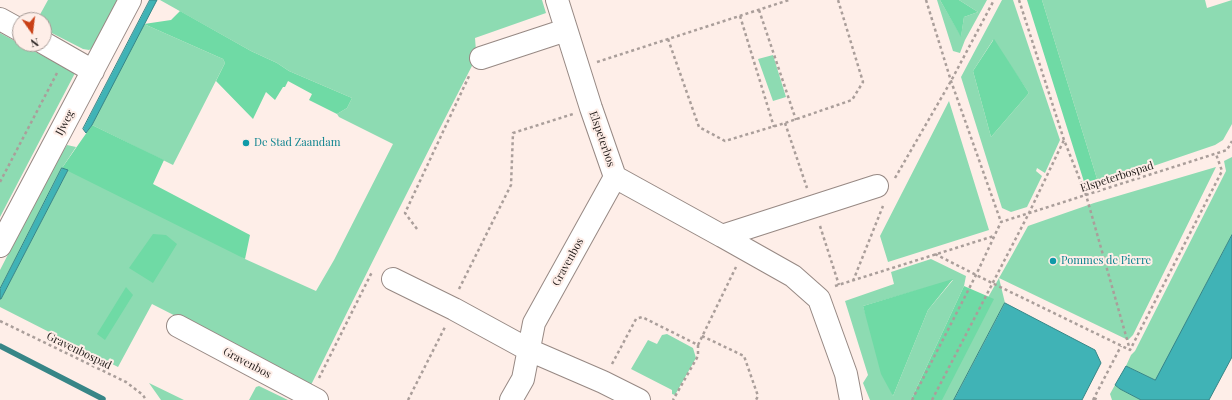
<!DOCTYPE html>
<style>
body{margin:0}
#map{position:relative;width:1232px;height:400px;overflow:hidden;background:#feeee8;font-family:"Playfair Display",serif}
canvas{display:block}
.north{position:absolute;left:12px;top:12px;width:40px;height:40px;box-sizing:border-box;background:#feeee8;border:1px solid #a69a96;border-radius:50%;rotate:166deg;font-size:11px;font-weight:700;line-height:16px;text-align:center;color:#221c1a}
.north::after{content:'';display:block;margin:auto;width:14px;height:18px;background:#c94016;clip-path:polygon(50% 0,100% 100%,50% 72%,0 100%)}
</style>
<div id="map">
<canvas width="1232" height="400"></canvas>
<div class="north">N</div>
</div>
<script>
const context = document.querySelector('canvas').getContext('2d');
context.lineJoin = 'round';
function fillPath(path, color) { context.fillStyle = color; context.fill(path, 'evenodd'); }
function strokePath(path, color, width, dash) { context.strokeStyle = color; context.lineWidth = width; context.lineCap = dash ? 'butt' : 'round'; context.setLineDash(dash || []); context.stroke(path); }
function drawText(font, color, halo, rows, align = 'center') {
  context.font = font + ' "Playfair Display",serif'; context.lineWidth = 4; context.setLineDash([]); context.textBaseline = 'middle'; context.strokeStyle = halo; context.fillStyle = color; for (const [text, x, y, turn = 0] of rows) {
    context.save(); context.translate(x, y); context.rotate((+turn || 0) * Math.PI / 180); context.textAlign = isNaN(turn) ? turn : align; if (halo) context.strokeText(text, 0, 0); context.fillText(text, 0, 0); context.restore();
  }
}
fillPath(new Path2D(`
 M48,0h69l-23,47 -5,3 -6,-1 -39,-20v-9h-7z
 M160,0h382l4,13 -71,25 1,13 -1,9c-56,108 -110,216 -164,325l-159,-81 -34,63 -118,-60v-8h1l67,-129 160,78 17,11 71,32 18,-31 59,-116 -54,-27 -2,-3 10,-6 5,-10 -63,-27 -12,-8 -26,-12z
 M937,0h3l21,36 3,-19 14,-5 -19,-12h28l-22,40 -5,13 -7,-2z
 M1002,0h11l47,140 -15,33 -8,-5 -1,3 6,5 -15,31 -16,5 -9,-4 -41,-131zM993,40l36,53 -38,44 -18,-66z
 M1042,0h163l2,8 25,-8v124l-9,16 -8,5 -91,31 -26,6z
 M144,24l79,35 2,4 -52,102 -81,-40z
 M0,33l75,40 -75,144z
 M773,55l13,42 -13,4 -15,-42z
 M949,101l40,129 -101,32 -8,-26z
 M67,145l9,2 -14,21 -62,121v-19l54,-105z
 M1232,157v78l-77,145 -29,-14 5,-11 4,-4 91,-180 -2,-10z
 M1216,167l-83,168 -5,5 -129,-62 6,25 -51,97h-24l82,-145 16,-29 66,-23z
 M931,259l35,17 -2,10 -53,114h-41l-7,-17 5,-8 -23,-74 49,-17 -3,-12zM953,280l-25,30 -35,86 -30,-90z
 M667,334l26,14 3,10 -21,37 -3,-1v-4l-41,-21 17,-29 9,4 5,-9z
 M149,383l35,17h-23z
 M1115,385l5,4 21,11h-29l-2,-6z
 M259,386l29,14h-39l7,-13z`), '#8ddbb2');
fillPath(new Path2D(`
 M940,0h19l19,12 -14,5 -3,20z
 M1027,0h15l56,182 -13,3z
 M180,11l71,40 26,12 12,8 63,27 -5,10 -10,6 -28,-14 3,-6 -24,-13 -3,6h-2l-8,13 -9,-8 -13,27 -37,-38 9,-18 -2,-4 -79,-35 27,-4z
 M994,39l35,54 -38,44 -18,-66z
 M92,125l72,35 -11,24 97,51 -5,24 -183,-91z
 M153,234l13,1 11,9 -24,39 -24,-15z
 M953,279l-25,31 -35,86 -12,-22 -18,-68z
 M964,286l30,13 -52,101h-31z
 M126,287l7,8 -28,45 -8,-6z`), '#6fdaa5');
const water = new Path2D(`
 M150,0h7l-65,125 -6,8 -3,-4z
 M62,168l6,2 -67,129h-1v-10z
 M1232,235v122l-23,43h-68l-21,-11 -5,-4 11,-19 29,14z
 M1005,303l90,47 6,13 -19,37h-128z`);
fillPath(water, '#40b3b6');
strokePath(water, '#378687', 1);
strokePath(new Path2D(`
 M0,346l103,53 -1,1`), '#378687', 5.5);
const minor = new Path2D(`
 M557,0l34,108 24,69 107,59 155,-50
 M0,19l20,11
 M44,43l49,28
 M481,58l85,-28
 M722,236l71,40 26,23 27,75 5,26
 M0,246l130,-246
 M393,279l61,30 75,41 74,32 36,18
 M178,326l139,74
 M511,400l12,-21 11,-56 81,-146`);
strokePath(minor, '#978984', 24);
strokePath(new Path2D(`
 M926,0l25,81 50,141
 M1019,0l45,140 22,55 44,155
 M759,10l37,110
 M740,16l34,111
 M668,39l31,88 26,14 60,-18 67,-23 11,-18 -25,-82
 M597,62l192,-62
 M785,123l22,65
 M895,178l56,-97 43,-81
 M0,182l57,-109
 M820,226l19,59
 M417,229l-12,-16 65,-139
 M935,254l57,29 138,67 92,-179 -6,-17
 M853,281l30,-75
 M835,286l159,-50
 M459,289l52,-104 2,-52 60,-19
 M0,321l126,61 17,13 3,5
 M702,336l42,20 14,40 -2,4
 M698,345l38,-78
 M612,364l24,-45 6,-2 56,28v11l-25,44
 M319,378l53,-106 1,1
 M1094,398l4,2
 M408,400l37,-73
 M912,400l64,-125 25,-53 226,-72 5,-9
 M932,400l97,-187 35,-73
 M1093,400l28,-54`), '#aa9e9a', 2.5, [3, 3]);
strokePath(minor, '#fff', 22);
for (const [x, y, r, color] of [
 [246,143,4,"#0f9aa8"],
 [1053,261,4,"#0f9aa8"]
]) { const dot = new Path2D(); dot.arc(x, y, r, 0, 2 * Math.PI); context.fillStyle = color; context.fill(dot); strokePath(dot, '#feeee8', 1.5); }
drawText('11px', '#221c1a', '#feeee8', [
 ["IJweg",65,123,-62],
 ["Elspeterbos",602,139,71],
 ["Elspeterbospad",1117,177,-18],
 ["Gravenbos",568,262,-61],
 ["Gravenbospad",79,351,26],
 ["Gravenbos",247,363,28]
]);
drawText('11px', '#0d838f', '#feeee8', [
 ["De Stad Zaandam",254,143],
 ["Pommes de Pierre",1061,261]
], 'left');
</script>
